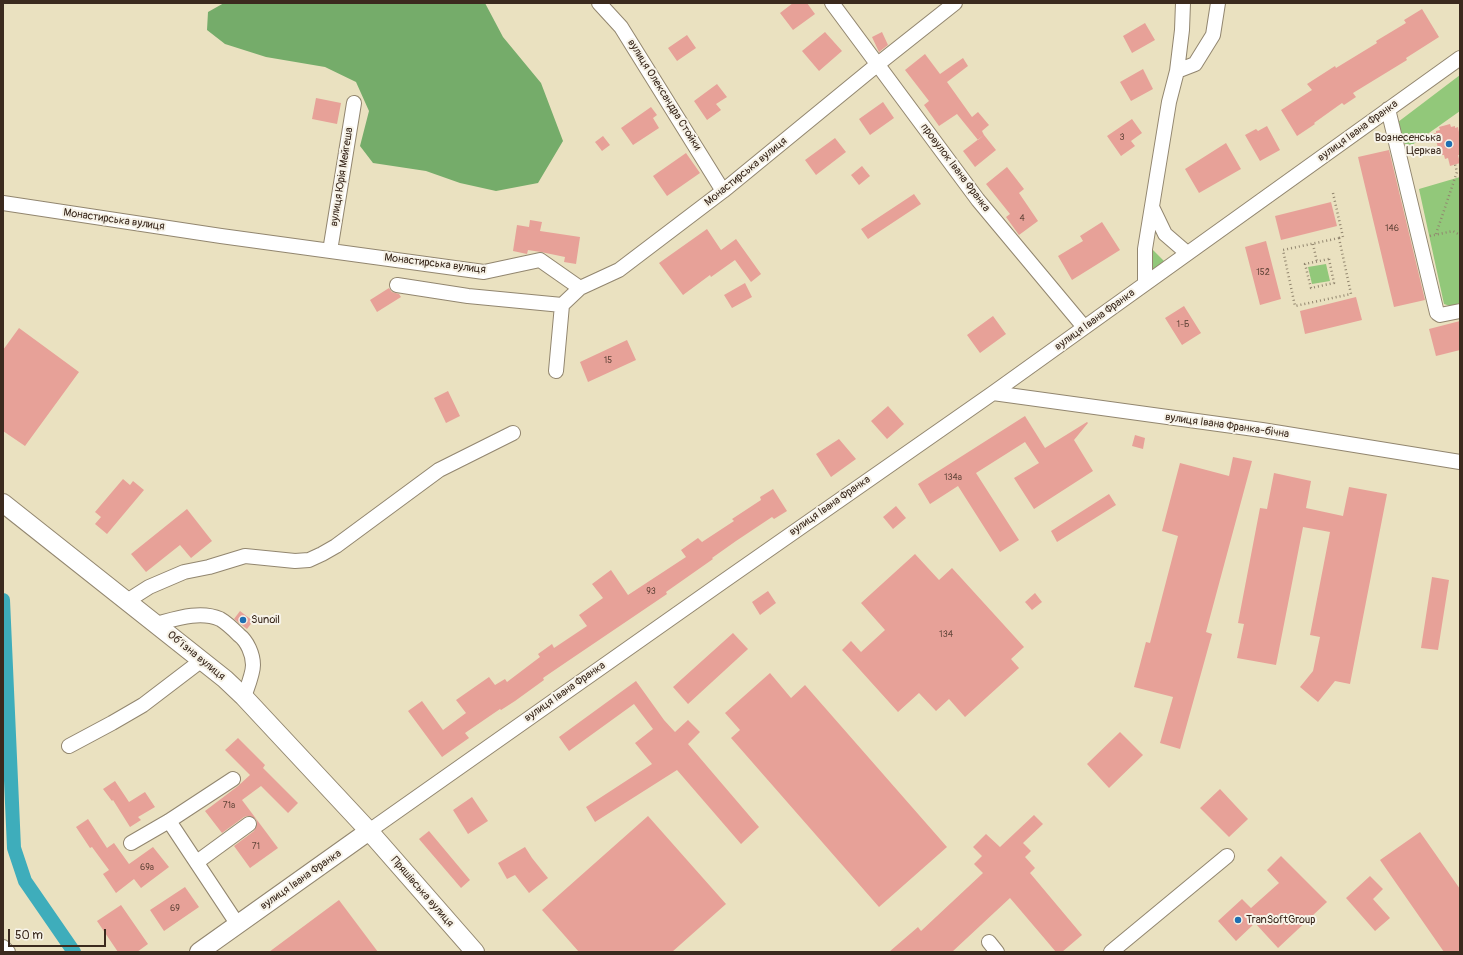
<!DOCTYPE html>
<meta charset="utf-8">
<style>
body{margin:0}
#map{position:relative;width:1463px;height:955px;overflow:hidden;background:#eae1c0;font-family:Pangolin,sans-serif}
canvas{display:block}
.frame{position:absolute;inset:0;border:4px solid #3b2a1e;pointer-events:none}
.scale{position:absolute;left:8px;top:929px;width:98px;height:18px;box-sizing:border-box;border:2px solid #3b2a1e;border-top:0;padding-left:5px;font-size:12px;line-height:14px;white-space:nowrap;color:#3b2a1e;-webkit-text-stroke:3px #f7f3e8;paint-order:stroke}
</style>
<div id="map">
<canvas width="1463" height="955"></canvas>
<div class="frame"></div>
<div class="scale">50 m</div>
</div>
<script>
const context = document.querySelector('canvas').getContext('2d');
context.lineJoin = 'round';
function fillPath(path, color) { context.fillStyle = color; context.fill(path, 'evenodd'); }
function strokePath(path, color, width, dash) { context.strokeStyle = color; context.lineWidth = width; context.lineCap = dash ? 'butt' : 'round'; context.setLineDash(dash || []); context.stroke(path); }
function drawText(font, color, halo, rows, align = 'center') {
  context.font = font + ' Pangolin,sans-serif'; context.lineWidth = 4; context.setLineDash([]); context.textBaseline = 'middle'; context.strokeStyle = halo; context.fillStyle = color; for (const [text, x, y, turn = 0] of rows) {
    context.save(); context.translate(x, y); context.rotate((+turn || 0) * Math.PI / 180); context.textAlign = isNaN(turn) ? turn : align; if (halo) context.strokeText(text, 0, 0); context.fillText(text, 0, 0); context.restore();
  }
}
fillPath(new Path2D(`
 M1460,75v36l-48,34 -7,-1 -4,-4 -3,-18z
 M1460,177v126l-10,3 -6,-2 -25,-115z
 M1150,247l14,14 -16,15z
 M1326,264l4,17 -18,3 -4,-17z`), '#92c87a');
fillPath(new Path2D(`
 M224,3h261l18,34 38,46 22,58 -25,42 -42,8 -36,-8 -34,-12 -53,-8 -13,-17 9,-35 -13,-29 -31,-15 -59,-10 -41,-13 -18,-14 1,-18z`), '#75ac6a');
strokePath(new Path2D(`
 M3,600l11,248 11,33 49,71`), '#3eadbb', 14);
fillPath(new Path2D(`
 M793,3h14l8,11 -22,16 -13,-17z
 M1422,9l17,28 -33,21 1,2 -54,33 3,4 -12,8 -2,-2 -28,20 1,1 -18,12 -16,-26 31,-20 -5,-6 28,-18 1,2 41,-25 -1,-2 30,-18 -2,-3z
 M1145,23l10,17 -23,13 -9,-17z
 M825,32l17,19 -23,20 -17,-20z
 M882,32l6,13 -9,7 -7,-15z
 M687,35l9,13 -19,13 -9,-13z
 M925,54l15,20 23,-16 5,8 -21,16 25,35 6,-5 11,13 -7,6 2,4 -6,5 -21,-26 -18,12 -15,-21 5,-4 -24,-31z
 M1143,69l10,20 -22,12 -11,-19z
 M717,84l10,13 -11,7 5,6 -14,10 -13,-19z
 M316,98l25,5 -4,21 -25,-5z
 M883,102l11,16 -24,17 -11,-16z
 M651,107l6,8 -4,3 6,10 -26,17 -12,-17z
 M1132,119l10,14 -11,8 4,5 -14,10 -14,-20z
 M1450,124l1,3 4,-1v2l3,-1 2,10v18h-2l2,8 -10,3 -2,-8 -3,1 -1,-4h-4l-6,-22h2v-2l4,-1 -1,-3z
 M1267,126l13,24 -20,11 -15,-26 11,-6 2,2z
 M984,135l12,15 -21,17 -12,-16z
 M603,136l7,9 -8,6 -7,-9z
 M835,138l11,14 -30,23 -11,-15z
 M1226,143l15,26 -42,24 -14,-24z
 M1389,150l36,150 -31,7 -36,-150z
 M686,153l14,20 -33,23 -14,-20z
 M862,166l8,10 -11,9 -8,-10z
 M1007,167l17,22 -5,4 19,28 -19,14 -13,-18 4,-3 -24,-30z
 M914,194l7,10 -53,35 -7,-10z
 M1331,202l6,24 -56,14 -6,-24z
 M530,220l12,2 -2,9 40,6 -4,27 -12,-2 1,-5 -24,-5 -13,-2 -1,4 -14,-3 4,-26 12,2z
 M1102,222l18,28 -48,30 -14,-24 25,-15 -3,-5z
 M707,229l14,21 15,-11 25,35 -10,8 -16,-22 -24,17 -1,-2 -27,20 -24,-32z
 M1266,241l15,58 -21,6 -15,-58z
 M745,283l7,14 -20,11 -8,-13z
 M389,288l3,4 7,2 2,3 -24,15 -7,-12z
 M1356,297l6,23 -57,14 -5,-23z
 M1184,306l17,27 -19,12 -17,-27z
 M993,316l13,18 -26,19 -13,-18z
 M1460,321v29l-24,6 -7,-27z
 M19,328l60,44 -54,74 -22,-15v-81z
 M627,340l9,20 -48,22 -8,-20z
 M448,391l12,25 -14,7 -12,-25z
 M888,406l16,18 -17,15 -16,-18z
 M1025,416l20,32 42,-26 1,1 -14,17 19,31 -59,38 -20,-31 25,-15 -14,-21 -49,31 43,67 -19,12 -42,-66 -28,18 -12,-20z
 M1135,435l10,3 -2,11 -11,-3z
 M839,439l17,20 -25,18 -15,-23z
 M1233,457l19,4 -46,171 6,2 -32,115 -20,-6 13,-46 -39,-10 12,-45 4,1 28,-107 -16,-5 18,-68 49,13z
 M1274,473l37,8 -5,27 37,8 6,-29 38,7 -37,190 -15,-3 -17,21 -18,-15 13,-16 7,-34 -10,-2 20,-103 -27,-5 -27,138 -39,-7 7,-34 -6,-1 22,-115 7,1z
 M123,479l7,6 3,-4 11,9 -37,44 -12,-10 6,-7 -6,-5z
 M773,489l14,22 -13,8 -2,-2 -36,24 -24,17 1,1 -47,33 1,2 -102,69 -22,15 1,2 -29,21 -14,9 -1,-1 -35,24 4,5 -27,19 -34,-46 14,-10 21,29 23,-17 -10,-13 33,-23 6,8 10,-6 2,3 33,-25 -2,-3 14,-10 2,4 33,-22 -8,-11 24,-17 -11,-14 19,-14 17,25 58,-38 -5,-7 17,-12 4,4 32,-21 -2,-2 29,-19 -1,-3z
 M1109,494l7,11 -59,37 -6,-11z
 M896,506l10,12 -13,11 -10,-12z
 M187,509l25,32 -21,17 -11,-13 -34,27 -15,-18z
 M915,554l24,26 13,-12 72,79 -13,12 8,9 -54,49 -16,-18 -13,12 -17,-18 -21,19 -56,-62 9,-9 10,11 24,-22 -24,-27z
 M1432,577l17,3 -11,70 -17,-2z
 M768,591l8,12 -16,12 -8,-13z
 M1035,593l7,9 -10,8 -7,-8z
 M240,611l13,10 -6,8 -13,-10z
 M733,633l15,16 -60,55 -15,-17z
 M770,673l21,25 14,-13 142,162 -68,60 -148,-169 9,-8 -15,-17z
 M636,681l28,39 11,12 13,-12 12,12 -12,12 71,83 -18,17 -64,-74 -82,52 -9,-15 66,-43 -17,-21 18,-14 -19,-25 -65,47 -10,-14z
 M1120,732l23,23 -34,33 -22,-24z
 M238,738l27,27 -2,3 35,35 -10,10 -27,-27 -19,14 36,48 -28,20 -16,-22 20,-15 3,-8 -1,-4 -8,-3 -4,1 -22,16 -17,-22 33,-25 12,-11 -25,-25z
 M115,781l14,21 16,-10 10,15 -17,10 3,3 -11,7 -17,-27 -1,1 -9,-12z
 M1220,789l28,30 -19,18 -29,-29z
 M472,797l16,24 -20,13 -15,-24z
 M1034,815l9,9 -20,19 8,8 -6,6 10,11 -5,5 52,62 -20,17h-6l-46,-54 -58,54h-63l29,-25 3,4 62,-58 -9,-9 8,-8 -9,-9 13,-13 14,13z
 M648,816l78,88 -54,48h-93l-37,-42z
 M88,819l19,29 7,-5 15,21 24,-17 16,20 -28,21 -7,-9 -18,14 -13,-19 6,-4 -17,-23 -2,1 -14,-21z
 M429,831l41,49 -9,8 -42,-49z
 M1420,832l40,57v63h-16l-64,-92z
 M525,847l7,11 16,20 -19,15 -14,-18 -8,4 -9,-16z
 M1281,856l46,46 -49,46 -23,-25 -19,18 -18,-20 24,-22 9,9 28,-25 -12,-13z
 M1370,876l13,13 -10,10 17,19 -15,13 -29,-33z
 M185,887l14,20 -35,24 -14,-21z
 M339,900l39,52h-109z
 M121,905l27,39 -11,8h-19l-21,-31z`), '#e7a198');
const minor = new Path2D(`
 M599,3l22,24 102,164
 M832,3l146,197 106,127
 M1177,71l18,-7 18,-29 5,-32
 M1388,109l49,204 3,2 20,-4
 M3,203l218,33 263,36 56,-12 40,28 39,-18 104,-79 155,-127 77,-61
 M1152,207l13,27 22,19
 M330,251l24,-148
 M1145,284v-35l24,-147 8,-31 5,-41 1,-27
 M397,285l71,11 94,9 18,-17
 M556,371l6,-66
 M993,393l269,37 198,32
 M127,601l22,-14 35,-15 25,-5 36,-11 50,5 14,-1 13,-6 14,-8 103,-76 74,-37
 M156,624c19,-5 44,-14 64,-5 7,4 13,10 19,16 8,6 14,19 14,30 0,9 -6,23 -9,32
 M69,746l43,-23 31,-18 59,-45
 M169,821l69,104
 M369,831l352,-248 272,-190 467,-335
 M131,843l38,-22 64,-42
 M197,862l52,-38
 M989,942l8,10
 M3,947l5,5
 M1111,952l116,-96`);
const major = new Path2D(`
 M3,503l222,176 19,18 125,134 106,121
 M199,952l170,-121`);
strokePath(minor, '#92866f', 16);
strokePath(major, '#92866f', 20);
strokePath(new Path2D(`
 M1333,193l10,44 -4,1
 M1436,234l21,-62 -2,-8
 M1430,236l23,-5 7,4
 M1339,238l12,56 -56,12 -12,-56z
 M1313,244l4,18
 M1329,259l5,24 -23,5 -6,-24z`), '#92866f', 2.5, [1, 3]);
strokePath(minor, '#fff', 14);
strokePath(major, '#fff', 18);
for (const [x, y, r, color] of [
 [1449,144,4,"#1f6fb2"],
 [243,620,4,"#1f6fb2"],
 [1238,920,4,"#1f6fb2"]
]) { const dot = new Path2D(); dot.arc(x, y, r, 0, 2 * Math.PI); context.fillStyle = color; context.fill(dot); strokePath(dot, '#f7f3e8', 1.5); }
drawText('9px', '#66483c', null, [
 ["3",1122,138],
 ["4",1022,219],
 ["146",1392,229],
 ["152",1263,273],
 ["1-Б",1183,325],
 ["15",608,361],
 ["134а",953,478],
 ["93",651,592],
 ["134",946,635],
 ["71а",229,806],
 ["71",256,847],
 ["69а",147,868],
 ["69",175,909]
]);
drawText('11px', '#3b2a1e', '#f7f3e8', [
 ["вулиця Олександра Стойки",664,95,58],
 ["вулиця Івана Франка",1358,131,-36],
 ["провулок Івана Франка",955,168,53],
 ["Монастирська вулиця",746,172,-39],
 ["вулиця Юрія Мейгеша",342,177,-81],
 ["Монастирська вулиця",114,220,8],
 ["Монастирська вулиця",435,264,7],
 ["вулиця Івана Франка",1095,320,-36],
 ["вулиця Івана Франка-бічна",1227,426,8],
 ["вулиця Івана Франка",830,506,-35],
 ["Обʼїзна вулиця",196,656,39],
 ["вулиця Івана Франка",565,692,-35],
 ["вулиця Івана Франка",301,880,-35],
 ["Пряшівська вулиця",422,892,49]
]);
drawText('11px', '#3b2a1e', '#f7f3e8', [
 ["Вознесенська",1441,138,"right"],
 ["Церква",1441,151,"right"],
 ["Sunoil",251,620],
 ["TranSoftGroup",1246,920]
], 'left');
</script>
